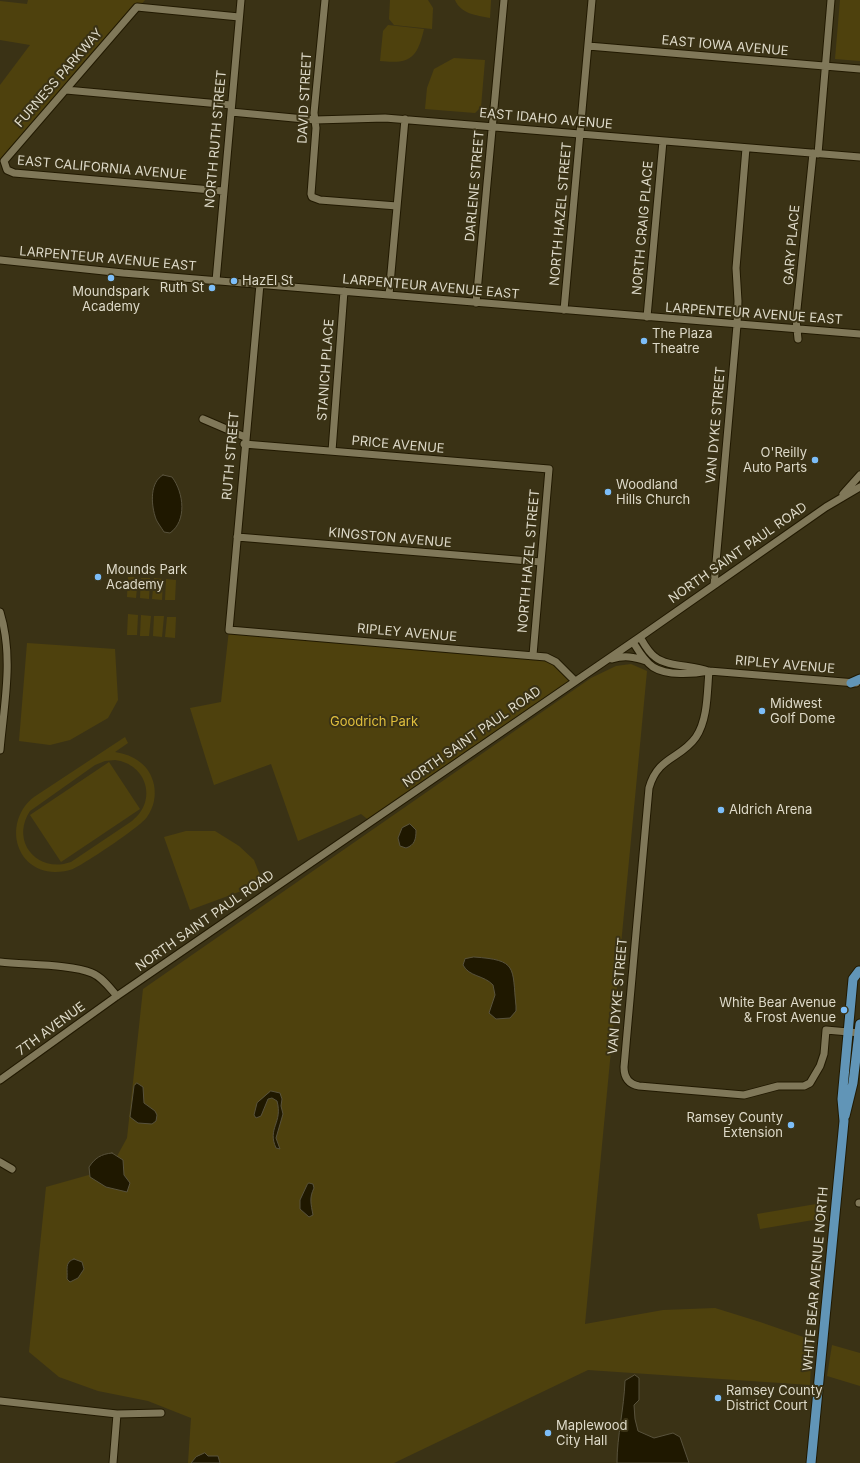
<!DOCTYPE html>
<style>
body{margin:0}
canvas{display:block;background:#3a3215}
</style>
<canvas width="860" height="1463"></canvas>
<script>
const context = document.querySelector('canvas').getContext('2d');
context.lineJoin = 'round';
function fillPath(path, color) { context.fillStyle = color; context.fill(path, 'evenodd'); }
function strokePath(path, color, width, dash) { context.strokeStyle = color; context.lineWidth = width; context.lineCap = dash ? 'butt' : 'round'; context.setLineDash(dash || []); context.stroke(path); }
function drawText(font, color, halo, rows, align = 'center') {
  context.font = font + ' Inter,sans-serif'; context.lineWidth = 4; context.setLineDash([]); context.textBaseline = 'middle'; context.strokeStyle = halo; context.fillStyle = color; for (const [text, x, y, turn = 0] of rows) {
    context.save(); context.translate(x, y); context.rotate((+turn || 0) * Math.PI / 180); context.textAlign = isNaN(turn) ? turn : align; if (halo) context.strokeText(text, 0, 0); context.fillText(text, 0, 0); context.restore();
  }
}
fillPath(new Path2D(`
 M28,0h117l-145,162v-77l30,-40 -30,-5v-39l27,3z
 M390,0h38l5,8 -1,21 -38,-4 -5,-6z
 M455,0h36l-1,18c-14,-3 -29,-4 -35,-18z
 M840,0h20v61l-25,-2z
 M388,25l36,4c-7,30 -14,35 -44,32l3,-30z
 M454,58l31,2 -4,47 -6,6 -50,-4 2,-21 7,-19z
 M128,577h10l-2,21 -9,-1z
 M141,578h9l-1,21 -9,-1z
 M154,578l9,1 -1,21 -10,-1z
 M166,579l10,1 -1,20h-10z
 M128,614l10,1 -1,20h-10z
 M141,615l10,1 -2,20h-9z
 M154,616h10l-2,21 -9,-1z
 M167,617h9l-1,21 -10,-1z
 M229,630l304,25 23,7 19,19 -204,141 -10,-8 -63,27 -27,-77 -57,21 -24,-77 31,-6z
 M27,643l88,6 3,51 -10,18 -38,22 -20,5 -31,-4z
 M631,664l16,7 -62,653 78,-14 52,-2 45,14 52,18 -2,45 -222,-15 -194,93h-206l3,-45 -43,-17 -50,-10 -39,-14 -30,-25 17,-165 64,-18 17,-31 16,-149 448,-311 25,-12z
 M125,737l3,6 -13,9c19,3 35,13 39,33 2,11 0,22 -7,32 -7,10 -61,46 -74,52 -5,2 -12,3 -18,3 -41,-1 -52,-51 -21,-75zM115,760c32,4 43,41 17,61l-61,41c-34,12 -61,-21 -41,-51l65,-46 10,-4z
 M109,762l31,47 -79,53 -31,-47z
 M186,831h29l24,15 15,14 9,23 -73,27 -26,-73z
 M822,1203l3,15 -65,11 -3,-15z
 M832,1345l28,8v33l-33,-10z`), '#4e410d');
const water = new Path2D(`
 M163,475l9,2c12,16 15,44 -2,56l-6,-1c-3,-5 -8,-11 -9,-16 -4,-13 -5,-34 8,-41z
 M410,824l6,6c0,9 -1,15 -10,18l-6,-2 -2,-8 4,-10z
 M474,957c44,3 38,10 42,49v5l-6,7 -14,1 -7,-6 6,-18 -2,-10c-9,-10 -24,-8 -30,-20l2,-6z
 M137,1083l6,4 1,16 11,8 2,4 -1,6 -4,3 -14,-1 -8,-6 4,-31z
 M271,1091l9,2 2,6 -1,7 2,8 -7,24 4,11 -4,-1c-9,-20 7,-25 1,-47l-5,-3 -4,1 -7,17 -5,2 -2,-3 3,-12z
 M112,1153l11,7 1,15 6,8 -3,9 -21,-5 -16,-10 -1,-10c6,-9 12,-13 23,-14z
 M309,1183l4,1 1,4c-5,10 -3,16 -1,27l-4,2 -9,-8v-9l7,-15z
 M74,1259l8,3 2,7 -6,9 -8,4 -3,-3c1,-9 -3,-17 7,-20z
 M635,1375l4,3v22l-5,5 1,14 3,12 16,7 19,-5 7,4 9,26h-72c0,-27 7,-54 8,-82z
 M205,1453l3,3h10l2,7h-29l5,-6z`);
fillPath(water, '#1f1800');
strokePath(water, '#58523c', 1);
const minor = new Path2D(`
 M325,0l-11,113 2,15 -5,66 1,3 8,3 77,6
 M588,46l272,23
 M66,90l165,15
 M231,112l84,8 70,-2 475,39
 M818,154l13,-154
 M223,191l-209,-18 -7,-3 -3,-9 133,-154 102,10
 M0,260l123,13 737,61
 M216,281l25,-281
 M260,284l-31,346 317,27 10,5 19,19
 M389,295l16,-176
 M476,303l28,-303
 M564,310l28,-310
 M647,317l16,-176
 M798,339l-2,-20 17,-166
 M203,419l42,18
 M244,444l305,25 -16,186
 M332,451l12,-160
 M843,494l17,-19
 M237,537l304,25
 M714,585l23,-260 1,-24 -2,-33 10,-120
 M0,612c14,45 4,92 0,138
 M640,637c4,7 8,15 15,20 12,10 38,8 53,14
 M633,642c5,8 11,19 20,25 14,9 40,7 56,4l147,12
 M612,659c13,-4 22,-2 34,2
 M709,671c-2,21 -1,48 -13,66 -15,22 -38,19 -47,51l-25,279c0,10 4,17 15,19l105,9 34,-9h26l6,-3 10,-17 4,-12 2,-24 34,3
 M0,962c24,3 71,2 92,11 10,4 18,15 25,23
 M0,1080l117,-84 523,-359 186,-130 34,-20
 M0,1162l12,7
 M859,1203h1
 M0,1401l117,13 44,-1
 M113,1463l4,-49`);
const major = new Path2D(`
 M851,683l9,-4
 M845,1116l8,-33 7,-59
 M811,1463l33,-342 -2,-22 11,-120 6,-8`);
strokePath(minor, '#211900', 9);
strokePath(major, '#211900', 11);
strokePath(minor, '#807859', 7);
strokePath(major, '#6195b7', 9);
for (const [x, y, r, color] of [
 [111,278,4,"#7cbef9"],
 [234,281,4,"#7cbef9"],
 [212,288,4,"#7cbef9"],
 [644,341,4,"#7cbef9"],
 [815,460,4,"#7cbef9"],
 [608,492,4,"#7cbef9"],
 [98,577,4,"#7cbef9"],
 [762,711,4,"#7cbef9"],
 [721,810,4,"#7cbef9"],
 [844,1010,4,"#7cbef9"],
 [791,1125,4,"#7cbef9"],
 [718,1398,4,"#7cbef9"],
 [548,1433,4,"#7cbef9"]
]) { const dot = new Path2D(); dot.arc(x, y, r, 0, 2 * Math.PI); context.fillStyle = color; context.fill(dot); strokePath(dot, '#3a3215', 1.5); }
drawText('13px', '#dedac9', '#3a3215', [
 ["EAST IOWA AVENUE",725,46,5],
 ["FURNESS PARKWAY",59,78,-49],
 ["DAVID STREET",305,98,-87],
 ["EAST IDAHO AVENUE",546,119,5],
 ["NORTH RUTH STREET",216,139,-85],
 ["EAST CALIFORNIA AVENUE",102,168,5],
 ["DARLENE STREET",475,186,-85],
 ["NORTH HAZEL STREET",561,214,-85],
 ["NORTH CRAIG PLACE",643,228,-85],
 ["GARY PLACE",792,245,-85],
 ["LARPENTEUR AVENUE EAST",108,259,5],
 ["LARPENTEUR AVENUE EAST",431,287,5],
 ["LARPENTEUR AVENUE EAST",754,314,4],
 ["STANICH PLACE",326,370,-86],
 ["VAN DYKE STREET",716,425,-85],
 ["PRICE AVENUE",398,445,5],
 ["RUTH STREET",231,456,-85],
 ["KINGSTON AVENUE",390,538,5],
 ["NORTH SAINT PAUL ROAD",738,553,-35],
 ["NORTH HAZEL STREET",529,561,-85],
 ["RIPLEY AVENUE",407,633,5],
 ["RIPLEY AVENUE",785,665,5],
 ["NORTH SAINT PAUL ROAD",472,737,-35],
 ["NORTH SAINT PAUL ROAD",205,921,-35],
 ["VAN DYKE STREET",618,996,-85],
 ["7TH AVENUE",51,1029,-36],
 ["WHITE BEAR AVENUE NORTH",816,1279,-85]
]);
drawText('13px', '#dedac9', '#3a3215', [
 ["HazEl St",242,281],
 ["Ruth St",204,288,"right"],
 ["Moundspark",111,292,"center"],
 ["Academy",111,307,"center"],
 ["The Plaza",652,334],
 ["Theatre",652,349],
 ["O'Reilly",807,453,"right"],
 ["Auto Parts",807,468,"right"],
 ["Woodland",616,485],
 ["Hills Church",616,500],
 ["Mounds Park",106,570],
 ["Academy",106,585],
 ["Midwest",770,704],
 ["Golf Dome",770,719],
 ["Aldrich Arena",729,810],
 ["White Bear Avenue",836,1003,"right"],
 ["& Frost Avenue",836,1018,"right"],
 ["Ramsey County",783,1118,"right"],
 ["Extension",783,1133,"right"],
 ["Ramsey County",726,1391],
 ["District Court",726,1406],
 ["Maplewood",556,1426],
 ["City Hall",556,1441]
], 'left');
drawText('13px', '#e0bf3d', '#3a3215', [
 ["Goodrich Park",374,722]
]);
</script>
